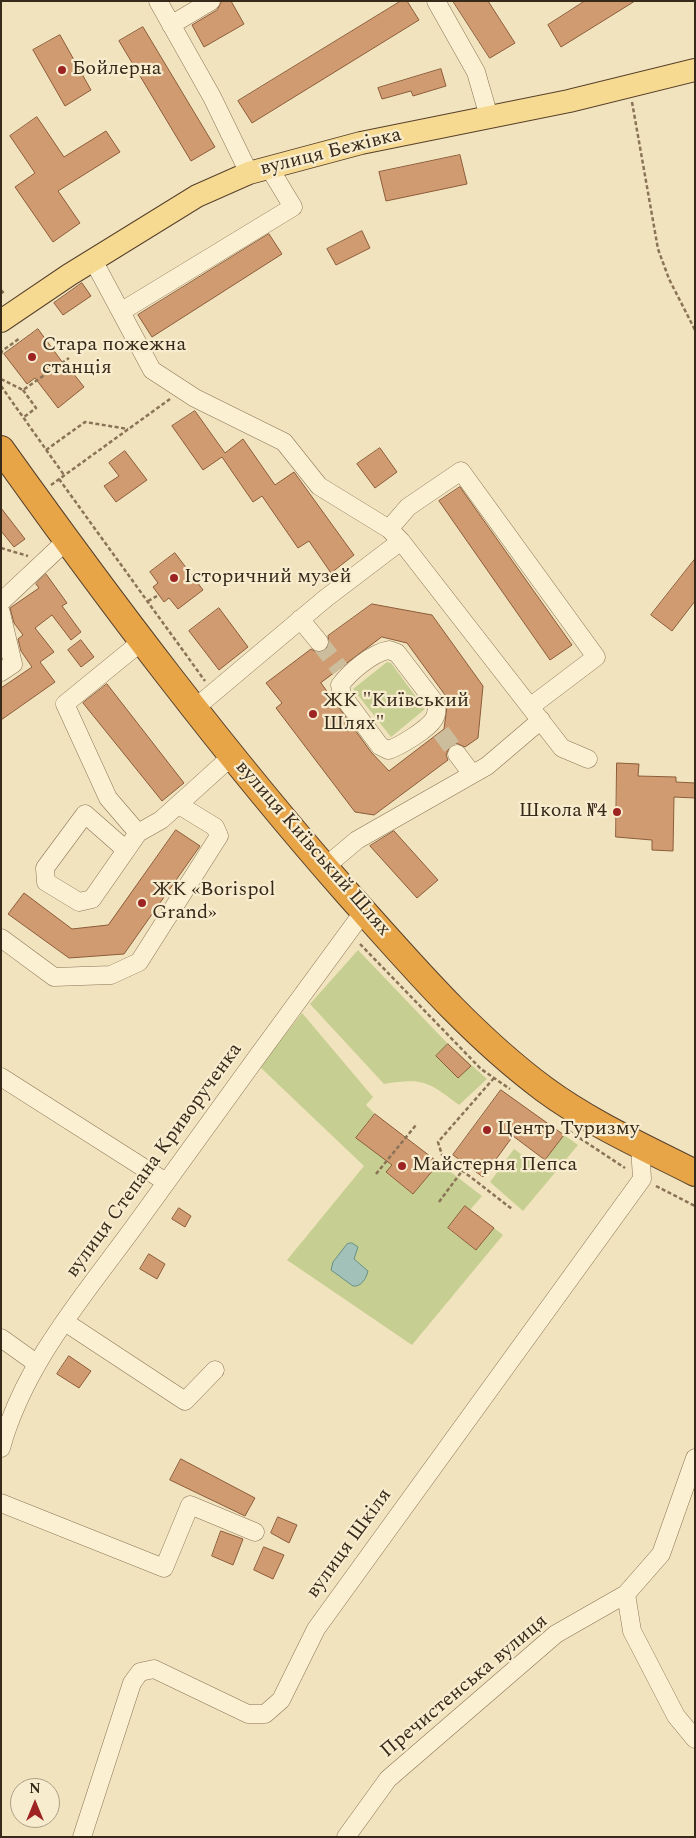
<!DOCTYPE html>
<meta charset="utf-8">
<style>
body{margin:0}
#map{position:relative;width:696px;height:1838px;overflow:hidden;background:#f1e3be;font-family:Spectral,serif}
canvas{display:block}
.frame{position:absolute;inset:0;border:2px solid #382a1b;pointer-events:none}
.north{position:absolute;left:10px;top:1778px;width:50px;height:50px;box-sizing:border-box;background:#f8ecce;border:1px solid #ab9e86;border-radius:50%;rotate:0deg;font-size:14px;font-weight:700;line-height:20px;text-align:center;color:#382a1b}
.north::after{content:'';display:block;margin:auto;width:18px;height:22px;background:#9d2422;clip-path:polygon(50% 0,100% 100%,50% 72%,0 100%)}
</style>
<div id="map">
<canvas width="696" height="1838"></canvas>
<div class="frame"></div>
<div class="north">N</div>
</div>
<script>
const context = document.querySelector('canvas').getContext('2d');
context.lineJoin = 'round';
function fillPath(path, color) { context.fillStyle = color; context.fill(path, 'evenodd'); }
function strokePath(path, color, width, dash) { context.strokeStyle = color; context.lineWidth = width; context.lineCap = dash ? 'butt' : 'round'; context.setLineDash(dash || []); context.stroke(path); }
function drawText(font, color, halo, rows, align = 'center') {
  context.font = font + ' Spectral,serif'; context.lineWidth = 4.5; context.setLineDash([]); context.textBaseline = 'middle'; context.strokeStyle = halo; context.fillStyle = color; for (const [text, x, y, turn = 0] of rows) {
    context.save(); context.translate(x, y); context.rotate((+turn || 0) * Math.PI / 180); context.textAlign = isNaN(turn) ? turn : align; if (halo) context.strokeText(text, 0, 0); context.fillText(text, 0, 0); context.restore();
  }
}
fillPath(new Path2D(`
 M387,662l4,1 34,46 -34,28 -38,-48z
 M358,950l90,94 39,35 -28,26c-32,-24 -36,-27 -75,-21l-74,-80z
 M302,1013l71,84 -7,8 9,9 -18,24 35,27 -6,8 27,21 26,-31 43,33 -12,14 -5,-4 -17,23 28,21 18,-22 9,7 -91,110 -125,-85 77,-94 -104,-99z
 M564,1135l14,10 -55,66 -33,-29 24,-33 26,19z`), '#c6cf91');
const water = new Path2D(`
 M352,1243l6,4 -4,12 14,12c-2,8 -7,16 -15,15l-22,-16 2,-8 14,-18z`);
fillPath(water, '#a2c2b9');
strokePath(water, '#689087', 1);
const building = new Path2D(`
 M222,1h9l13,23 -40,23 -12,-22 25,-15z
 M401,1h6l12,19 -167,103 -14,-22z
 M453,1h35l27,42 -25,15z
 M585,1h50l-74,46 -13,-22z
 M143,27l72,120 -24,14 -72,-120z
 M60,35l31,55 -26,16 -32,-56z
 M441,69l5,17 -33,10 -2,-5 -29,8 -4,-11z
 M37,117l27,40 42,-26 14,21 -62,39 22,32 -27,19 -38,-55 20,-14 -25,-37z
 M460,155l7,29 -81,17 -7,-29z
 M362,231l8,17 -34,17 -9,-16z
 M269,234l13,20 -130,83 -14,-22z
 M82,283l9,13 -28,19 -9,-12z
 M38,329l33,45 2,-1 11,14 -26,21 -23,-30 -8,6 -23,-30z
 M195,411l30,42 18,-14 32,46 19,-13 60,83 -23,18 -22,-32 -11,7 -36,-52 -9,6 -31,-45 -19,13 -31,-44z
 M380,448l17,24 -22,16 -18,-24z
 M125,451l22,29 -31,22 -12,-16 15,-10 -10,-13z
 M460,487l112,158 -22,15 -111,-159z
 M1,508l24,31 -11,8 -13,-16z
 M175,553l28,37 -25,19 -9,-11 -5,4 -11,-15 5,-4 -8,-11z
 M695,559v42l-23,30 -21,-16z
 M46,574l21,29 -5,3 19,26 -10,8 -19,-25 -17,13 19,24 -14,10 15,20 -54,38v-32l31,-21 -11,-16 -3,-12 5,-4 -9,-12 -4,-15 29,-20 -3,-4z
 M372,604l60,11 51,71 -5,52 -13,9 -9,-4 -6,3 -4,9 2,5 -74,55 -19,-3 -79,-104 6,-5 -16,-20 45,-34 5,3 9,-2 4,-5 -1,-9zM382,637l25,6 41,56 -4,30 -55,42 -18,-19 -50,-69z
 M219,608l29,39 -29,23 -30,-39z
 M81,640l13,17 -13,10 -13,-17z
 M107,684l77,99 -22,18 -79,-98z
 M617,763l22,1 -1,12 38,1v5l19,1v15l-21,-1 -1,54 -21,-1v-10l-36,-3z
 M176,830l24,16 -76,108 -55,4 -61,-44 16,-21 48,36 36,-4z
 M394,831l44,49 -21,18 -47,-52z
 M448,1044l23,22 -13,12 -22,-22z
 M501,1090l63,45 -19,25 -32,-24 -30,41 -30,-22z
 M375,1114l64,49 -26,31 -27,-22 6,-7 -36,-27z
 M465,1206l29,22 -18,22 -28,-22z
 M179,1208l12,8 -6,11 -13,-8z
 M149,1254l16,10 -8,15 -17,-10z
 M69,1356l22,15 -12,17 -22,-14z
 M181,1459l74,39 -10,18 -75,-36z
 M278,1517l19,8 -8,18 -18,-10z
 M221,1531l22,8 -10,26 -21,-9z
 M264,1547l20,8 -11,24 -19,-9z`);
fillPath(building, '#d19b71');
strokePath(building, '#8b5c3a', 1);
strokePath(new Path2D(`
 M319,642l21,27
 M441,732l16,22`), '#ccbe9d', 18, [18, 9]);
const minor = new Path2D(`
 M158,1l54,96 37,76
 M436,1l40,71 13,45
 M171,25l40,-24
 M93,260l59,110 43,28 89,44 35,44 70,43 12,12 161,207 26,11
 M122,311l171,-104 -23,-38
 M389,529l19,-22 53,-36 135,186 -66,50
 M1,602l65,-61
 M1,613l12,51 -12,8
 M300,619l19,23
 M141,642l-76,62 43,94 30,35 23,-13 71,-64
 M389,650l8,3 39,51c1,5 1,10 -2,15 -6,10 -35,28 -46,31l-8,-4 -38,-51 -2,-10c11,-14 32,-32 49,-35z
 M194,709l132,-111 75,-57
 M457,754l15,20
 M126,850l-41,-36 -40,54 1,14 33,20 13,-3 46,-66
 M325,867l32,-27 130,-74 54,-46
 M1,938l53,39 57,-2 28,-13 80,-126 -4,-9 -36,-22
 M1,1077l165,105
 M65,1322l120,79 30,-31
 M1,1338l35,25
 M1,1448c24,-87 87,-157 138,-228 75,-104 149,-206 225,-309
 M1,1503l163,65 26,-63 65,27
 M626,1594l6,37 44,85 19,23
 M82,1837l50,-154 8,-11 14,-3 94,45h17l16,-14 35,-71 326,-450 -2,-34
 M346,1837l42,-58 168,-145 70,-40 35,-40 34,-96`);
const major = new Path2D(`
 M1,321l68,-46 128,-79 52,-23 112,-30 208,-42 126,-31`);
const highway = new Path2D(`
 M1,449c110,154 223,304 348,446 61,68 121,139 195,194 46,34 100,58 151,84`);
strokePath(minor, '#8a7356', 19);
strokePath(major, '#57402a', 24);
strokePath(highway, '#57402a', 28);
strokePath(new Path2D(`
 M632,102l26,147 11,30 26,51
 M1,290l4,5
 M1,354l1,-3 18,-13
 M1,379l22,11 46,-32
 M1,386l63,89
 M23,390l13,18 -12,9
 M46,450l39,-28 43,7
 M59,479l146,202
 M51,485l119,-86
 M1,548l27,8
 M148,601l9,-5
 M360,944l121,125 29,20
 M494,1078l-56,64 4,13 70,54
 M569,1131l56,37
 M376,1174l40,-49
 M656,1186l39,20
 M439,1202l23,-31`), '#8a7356', 2.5, [4, 2.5]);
strokePath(minor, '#fbf0d1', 18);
strokePath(major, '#f7da92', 22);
strokePath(highway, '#e7a548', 26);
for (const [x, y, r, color] of [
 [62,70,5,"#9d2422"],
 [32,357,5,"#9d2422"],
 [174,578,5,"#9d2422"],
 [313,714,5,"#9d2422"],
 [617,812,5,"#9d2422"],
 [142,903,5,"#9d2422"],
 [487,1130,5,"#9d2422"],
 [402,1166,5,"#9d2422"]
]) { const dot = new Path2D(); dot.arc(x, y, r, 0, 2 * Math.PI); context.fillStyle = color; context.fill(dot); strokePath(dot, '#f8ecce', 2); }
drawText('20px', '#382a1b', '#f8ecce', [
 ["Бойлерна",72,70],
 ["Стара пожежна",42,346],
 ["станція",42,369],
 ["Історичний музей",184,578],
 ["ЖК \"Київський",323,702],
 ["Шлях\"",323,725],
 ["Школа №4",607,812,"right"],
 ["ЖК «Borispol",152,891],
 ["Grand»",152,914],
 ["Центр Туризму",497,1130],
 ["Майстерня Пепса",412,1166]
], 'left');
drawText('20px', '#382a1b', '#f8ecce', [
 ["вулиця Бежівка",331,153,-14],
 ["вулиця Київський Шлях",312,849,49],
 ["вулиця Степана Криворученка",155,1161,-54],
 ["вулиця Шкіля",350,1544,-54],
 ["Пречистенська вулиця",465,1687,-40]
]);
</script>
